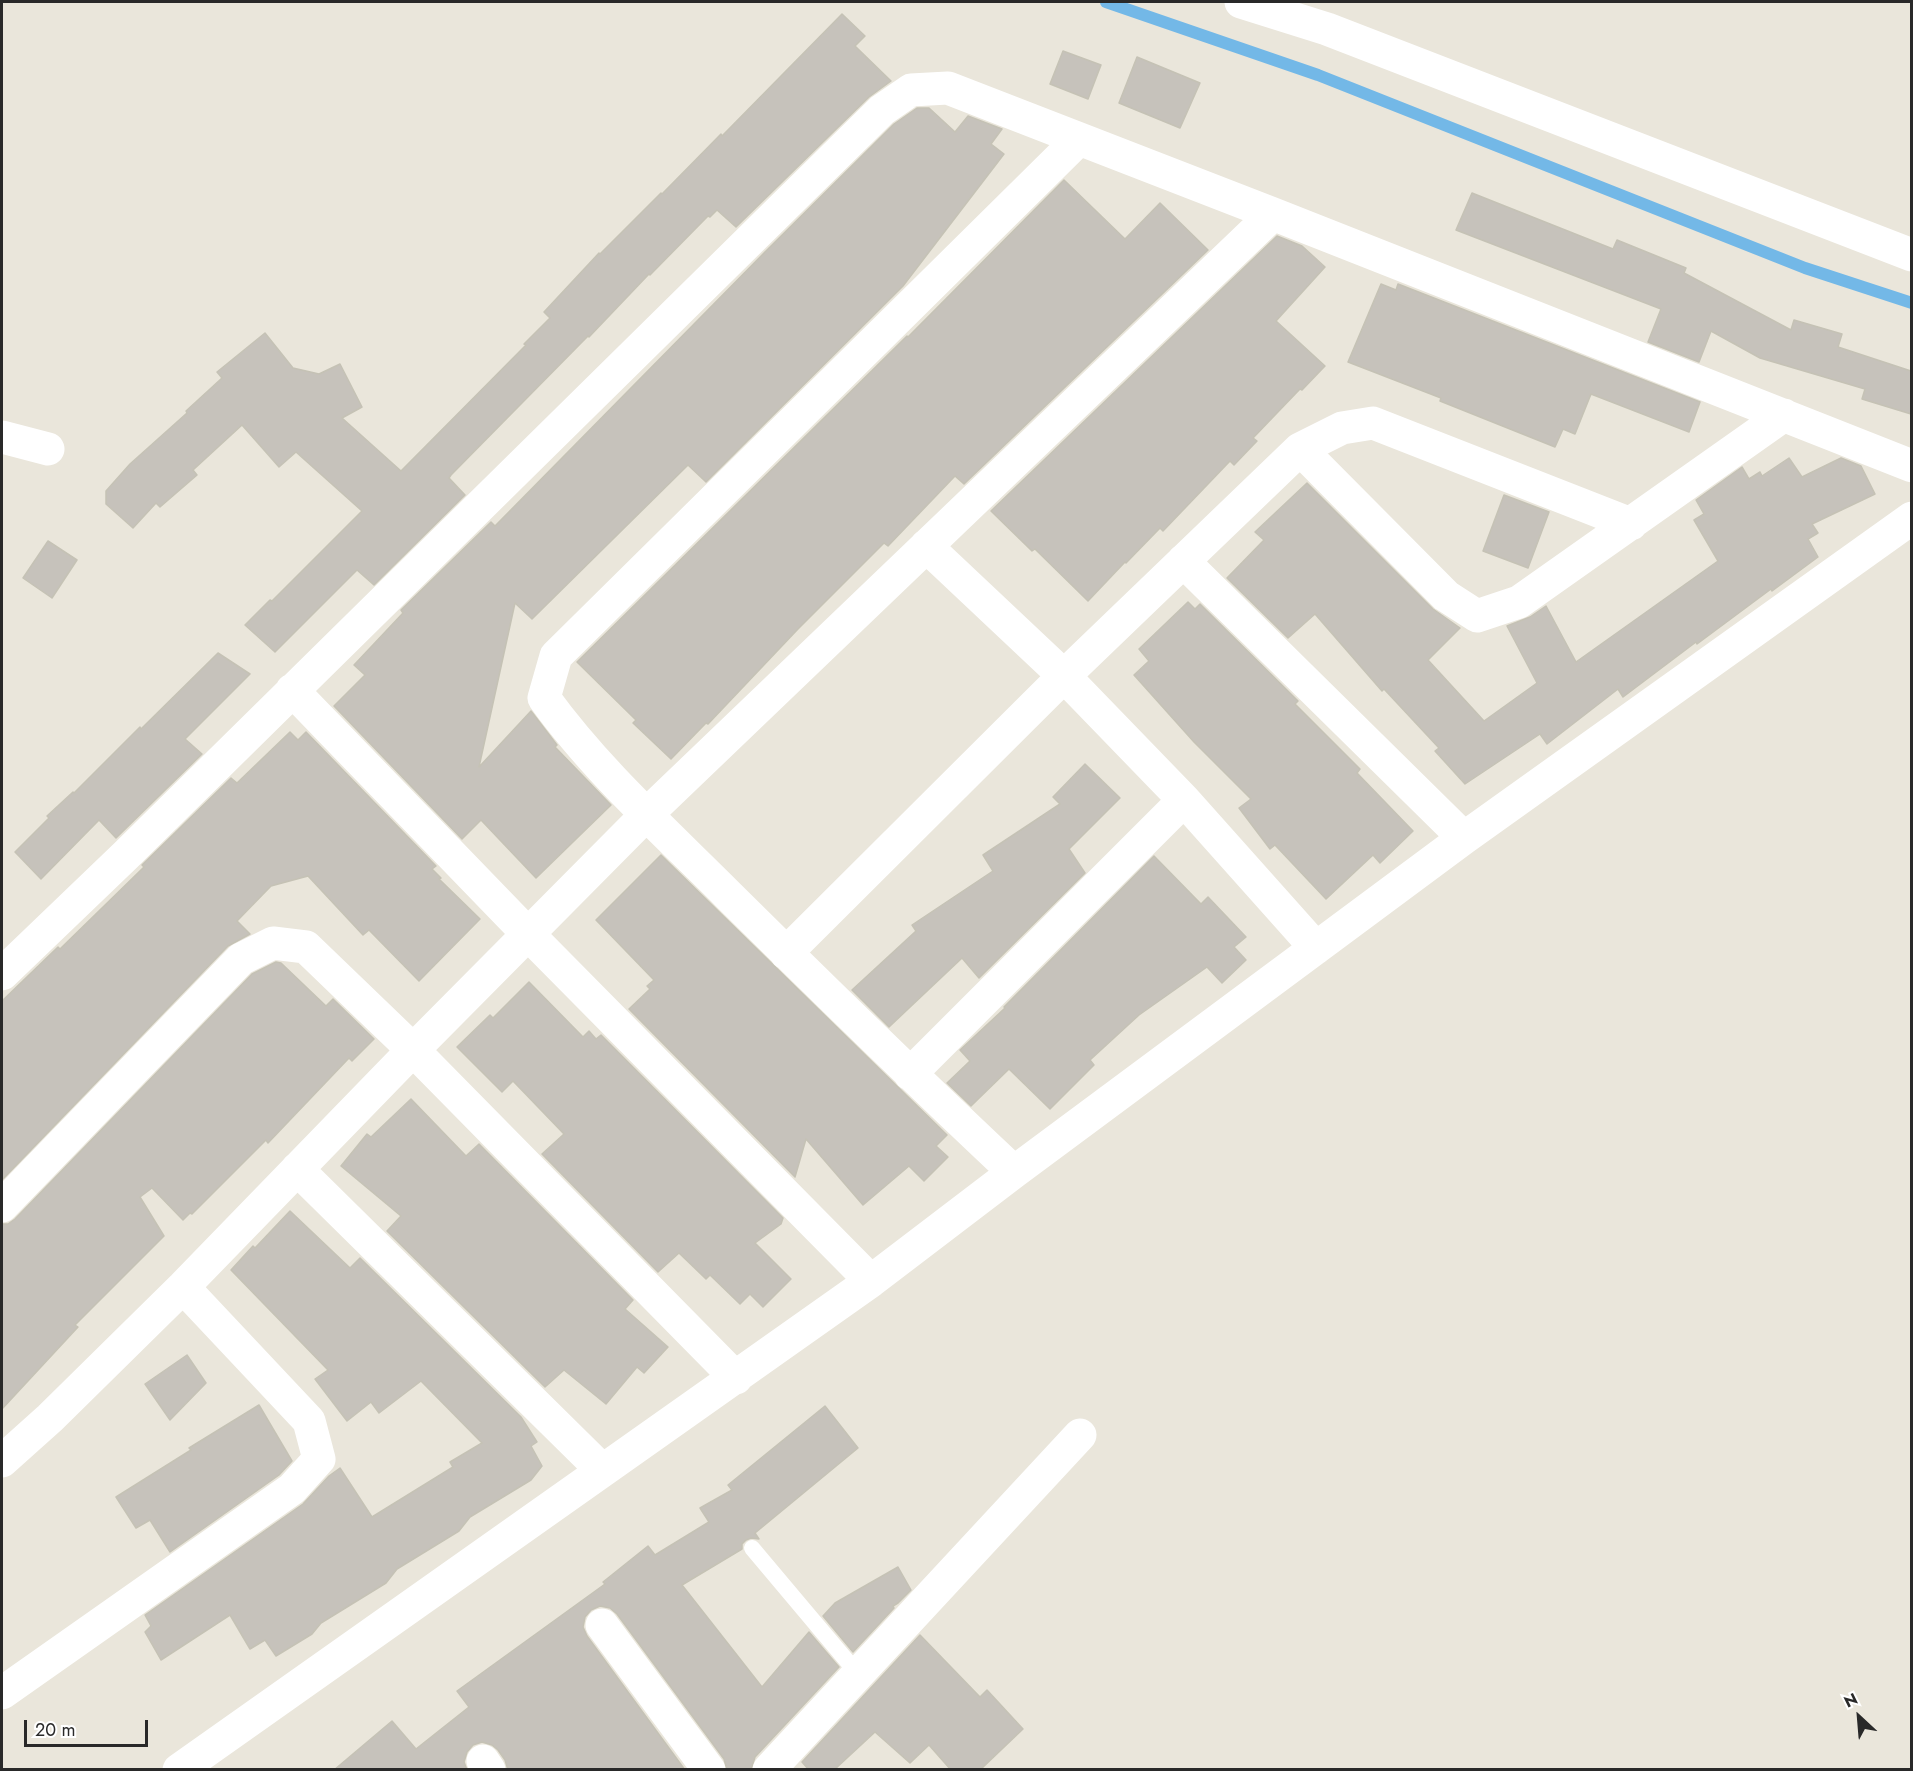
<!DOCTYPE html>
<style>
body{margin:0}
#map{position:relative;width:1913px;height:1771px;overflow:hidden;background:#eae6db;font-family:Jost,sans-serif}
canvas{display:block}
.frame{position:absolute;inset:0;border:3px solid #292929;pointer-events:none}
.north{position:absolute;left:1829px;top:1687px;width:60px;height:60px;-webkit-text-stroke:4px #fff;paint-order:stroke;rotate:334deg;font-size:16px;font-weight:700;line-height:24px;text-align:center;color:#292929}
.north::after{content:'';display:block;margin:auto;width:21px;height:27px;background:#292929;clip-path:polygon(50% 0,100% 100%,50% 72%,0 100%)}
.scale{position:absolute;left:24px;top:1720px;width:124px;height:27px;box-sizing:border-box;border:3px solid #292929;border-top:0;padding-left:8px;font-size:18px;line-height:21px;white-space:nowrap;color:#292929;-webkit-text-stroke:4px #fff;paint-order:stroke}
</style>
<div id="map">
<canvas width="1913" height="1771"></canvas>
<div class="frame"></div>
<div class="north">N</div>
<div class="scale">20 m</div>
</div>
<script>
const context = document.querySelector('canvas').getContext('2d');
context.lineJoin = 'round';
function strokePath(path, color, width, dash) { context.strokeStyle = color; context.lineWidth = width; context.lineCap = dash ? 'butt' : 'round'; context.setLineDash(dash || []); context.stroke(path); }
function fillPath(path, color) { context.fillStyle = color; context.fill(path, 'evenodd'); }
strokePath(new Path2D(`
 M1106,2l212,73 487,193 107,35`), '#73b8e7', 12);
const building = new Path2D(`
 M842,14l23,22 -10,10 36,35 -22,16 -133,130 -19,-17 -7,7 -2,-1 -58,59 -1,-1 -60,63 -1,-1 -137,139 -2,3 16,17 -91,90 -17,-15 -82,82 -30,-27 25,-25 2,1 90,-90 -66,-59 -17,15 -37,-42 -49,45 4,5 -37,32 -4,-4 -23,25 -27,-24v-13l24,-27 57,-51 -1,-2 36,-33 -5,-6 48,-39 28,35 26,6 21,-10 22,43 -20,11 59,53 125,-126 -2,-1 26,-26 -6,-6 55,-59 1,1 61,-61 1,1 59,-60 1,2z
 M1063,51l38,14 -13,34 -38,-15z
 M1137,57l63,26 -20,45 -61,-25z
 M917,108h12l26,24 13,-16 34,13 -11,15 13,10 -101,132 -197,196 -18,-17 -156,154 -17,-16 -36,164 52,-56 26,34 -2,2 56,58 -75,73 -55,-58 -19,19 -128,-133 31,-31 -11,-10 49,-52 -2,-3 90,-88 4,4 269,-273 130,-129z
 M1064,180l61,59 35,-36 48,47 -244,234 -9,-8 -67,70 -4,-3 -86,86 -90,95 -2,-1 -35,36 -38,-36 3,-3 -59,-58 330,-326 1,1z
 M1472,193l141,56 4,-9 69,28 -2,5 107,57 3,-10 48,14 -4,13 73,24v43l-49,-15 3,-10 -105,-31 -49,-27 -12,31 -51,-20 13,-33 -205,-79z
 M1277,236l25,10 23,21 -49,54 49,45 -23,24 -2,-1 -47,49 4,3 -23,24 -4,-4 -67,70 -3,-3 -34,35 -1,-1 -37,39 -53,-52 -3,2 -41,-40z
 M1381,284l15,6 2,-6 302,118 -11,30 -98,-38 -16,40 -12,-5 -8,18 -115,-46 1,-3 -93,-36z
 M1789,458l13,19 39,-19 20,8 14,28 -63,30 6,9 -10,6 10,18 -46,34 -1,-2 -74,55 -1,-2 -73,55 -5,-8 -71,55 -7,-10 -75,50 -30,-33 4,-3 -55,-59 -2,2 -67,-77 -27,24 -61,-60 37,-38 -9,-8 52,-49 126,126 27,19 -32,32 56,61 53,-38 -30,-57 23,-9 16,-11 30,56 142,-101 -24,-41 10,-6 -8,-14 46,-33 7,12 11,-7 2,4z
 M1504,495l45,17 -21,56 -45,-17z
 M48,541l29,19 -25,38 -29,-20z
 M1188,602l7,7 5,-5 98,97 -3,3 65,65 -3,4 56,58 -33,32 -7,-8 -47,44 -51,-54 -5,4 -31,-41 12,-9 -57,-57 -60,-67 15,-14 -10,-12z
 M218,653l32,21 -65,65 17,15 -86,84 -17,-18 -58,59 -26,-27 34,-34 -2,-2 26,-24 1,1 66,-66 1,2z
 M290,732l8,8 8,-8 130,134 -4,3 9,9 -2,1 41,40 -61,62 -50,-51 -6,5 -55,-59 -37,10 -34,35 13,13 -22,12 -226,234v-179l56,-54 2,2 84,-82 -2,-2 89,-87 6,5z
 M1085,764l35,34 -51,51 16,24 -106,105 -17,-20 -73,69 -37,-37 64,-59 -4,-6 81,-54 -10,-16 77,-51 -7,-7z
 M661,855l286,280 -11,11 12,11 -24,24 -15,-15 -46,39 -57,-66 -11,38 -166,-168 21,-20 -3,-3 7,-6 -58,-60z
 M1154,856l47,48 7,-7 38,40 -12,10 12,13 -24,23 -15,-16 -68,48 -49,45 4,5 -44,44 -41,-40 -38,37 -24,-23 23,-22 -10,-11 45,-42 -1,-1z
 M276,962l5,1 45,43 7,-7 41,40 -22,22 -3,-3 -81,85 -2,-3 -74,74 -2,-1 -7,7 -31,-32 -12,9 24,39 -89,89 3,2 -76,82v-185h6l7,-5 237,-245z
 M529,982l54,55 6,-6 7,8 5,-4 182,183 -2,6 -26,19 36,36 -28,28 -13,-13 -10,10 -30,-29 -4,4 -27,-26 -21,19 -116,-118 22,-20 -51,-53 -11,11 -45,-45 33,-32 3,3z
 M411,1099l55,57 13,-12 152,154 2,2 -8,9 43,38 -24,26 -7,-6 -31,37 -42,-34 -19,17 -158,-156 14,-15 -60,-50 26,-32 4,3z
 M290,1211l60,57 10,-10 161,159 16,25 -6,4 11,20 -11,14 -61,37 -11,14 -62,38 -11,14 -65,40 -9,11 -36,22 -11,-16 -15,9 -20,-34 -69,45 -16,-28 6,-6 -6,-11 158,-111 26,-28 11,-8 32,49 81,-50 -3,-5 32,-19 -61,-62 -42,32 -8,-11 -24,19 -32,-42 13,-9 -97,-100 22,-24 2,2z
 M187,1355l19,28 -36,37 -25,-36z
 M259,1405l33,56 -13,14 -109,77 -20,-32 -14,8 -20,-31 75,-47 -2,-2z
 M825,1406l33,42 -103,85 4,6 -8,-1 -5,2 -4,4v5l-60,36 80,102 47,-55 30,35 -84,90 -4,13h-24l-3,-11 -107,-145 -7,-6 -10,-2 -9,4 -6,7 -2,10 4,9 98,134h-177l-3,-10 -7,-10 -6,-5 -10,-3 -9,3 -6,7 -3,10 3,8h-133l58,-49 24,28 53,-42 -12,-16 148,-107 -2,-2 45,-36 7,9 54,-33 -9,-14 32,-18 -4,-5z
 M898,1567l13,23 -13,13 -5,3 1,2 -41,44 -30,-36 12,-13z
 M920,1635l60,62 7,-7 36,39 -43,41h-29l-22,-25 -19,18 -35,-31 -41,38h-25l-7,-8z`);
fillPath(building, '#c6c2bb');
strokePath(building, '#c5c2b5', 1.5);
strokePath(new Path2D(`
 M752,1548l106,126`), '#fff', 16);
strokePath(new Path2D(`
 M1241,2l86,27 585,226
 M2,437l46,12
 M1300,449l146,147 31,20 42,-14 265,-187
 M926,546l138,130 120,124 132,148
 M1183,561l281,277
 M292,690l235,243 344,348
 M786,953l278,-277 236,-227 42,-21 31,-5 258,101
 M2,974l123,-118 757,-746 29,-20 37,-2 325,126 639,252
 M910,1074l274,-274
 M297,1169l305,301
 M1014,1172c-97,-91 -192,-184 -287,-278 -63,-63 -131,-124 -183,-196l12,-42 523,-517
 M2,1206l239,-247 32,-16 33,4 107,103 323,328
 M2,1461l48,-43 133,-131 230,-237 234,-236 626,-600
 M602,1625l107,145
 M2,1693l290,-204 27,-30 -10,-38 -126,-134
 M483,1761l6,9
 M179,1770l692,-489 143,-109 450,-334 448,-320
 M769,1770l311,-335`), '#fff', 33);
</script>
